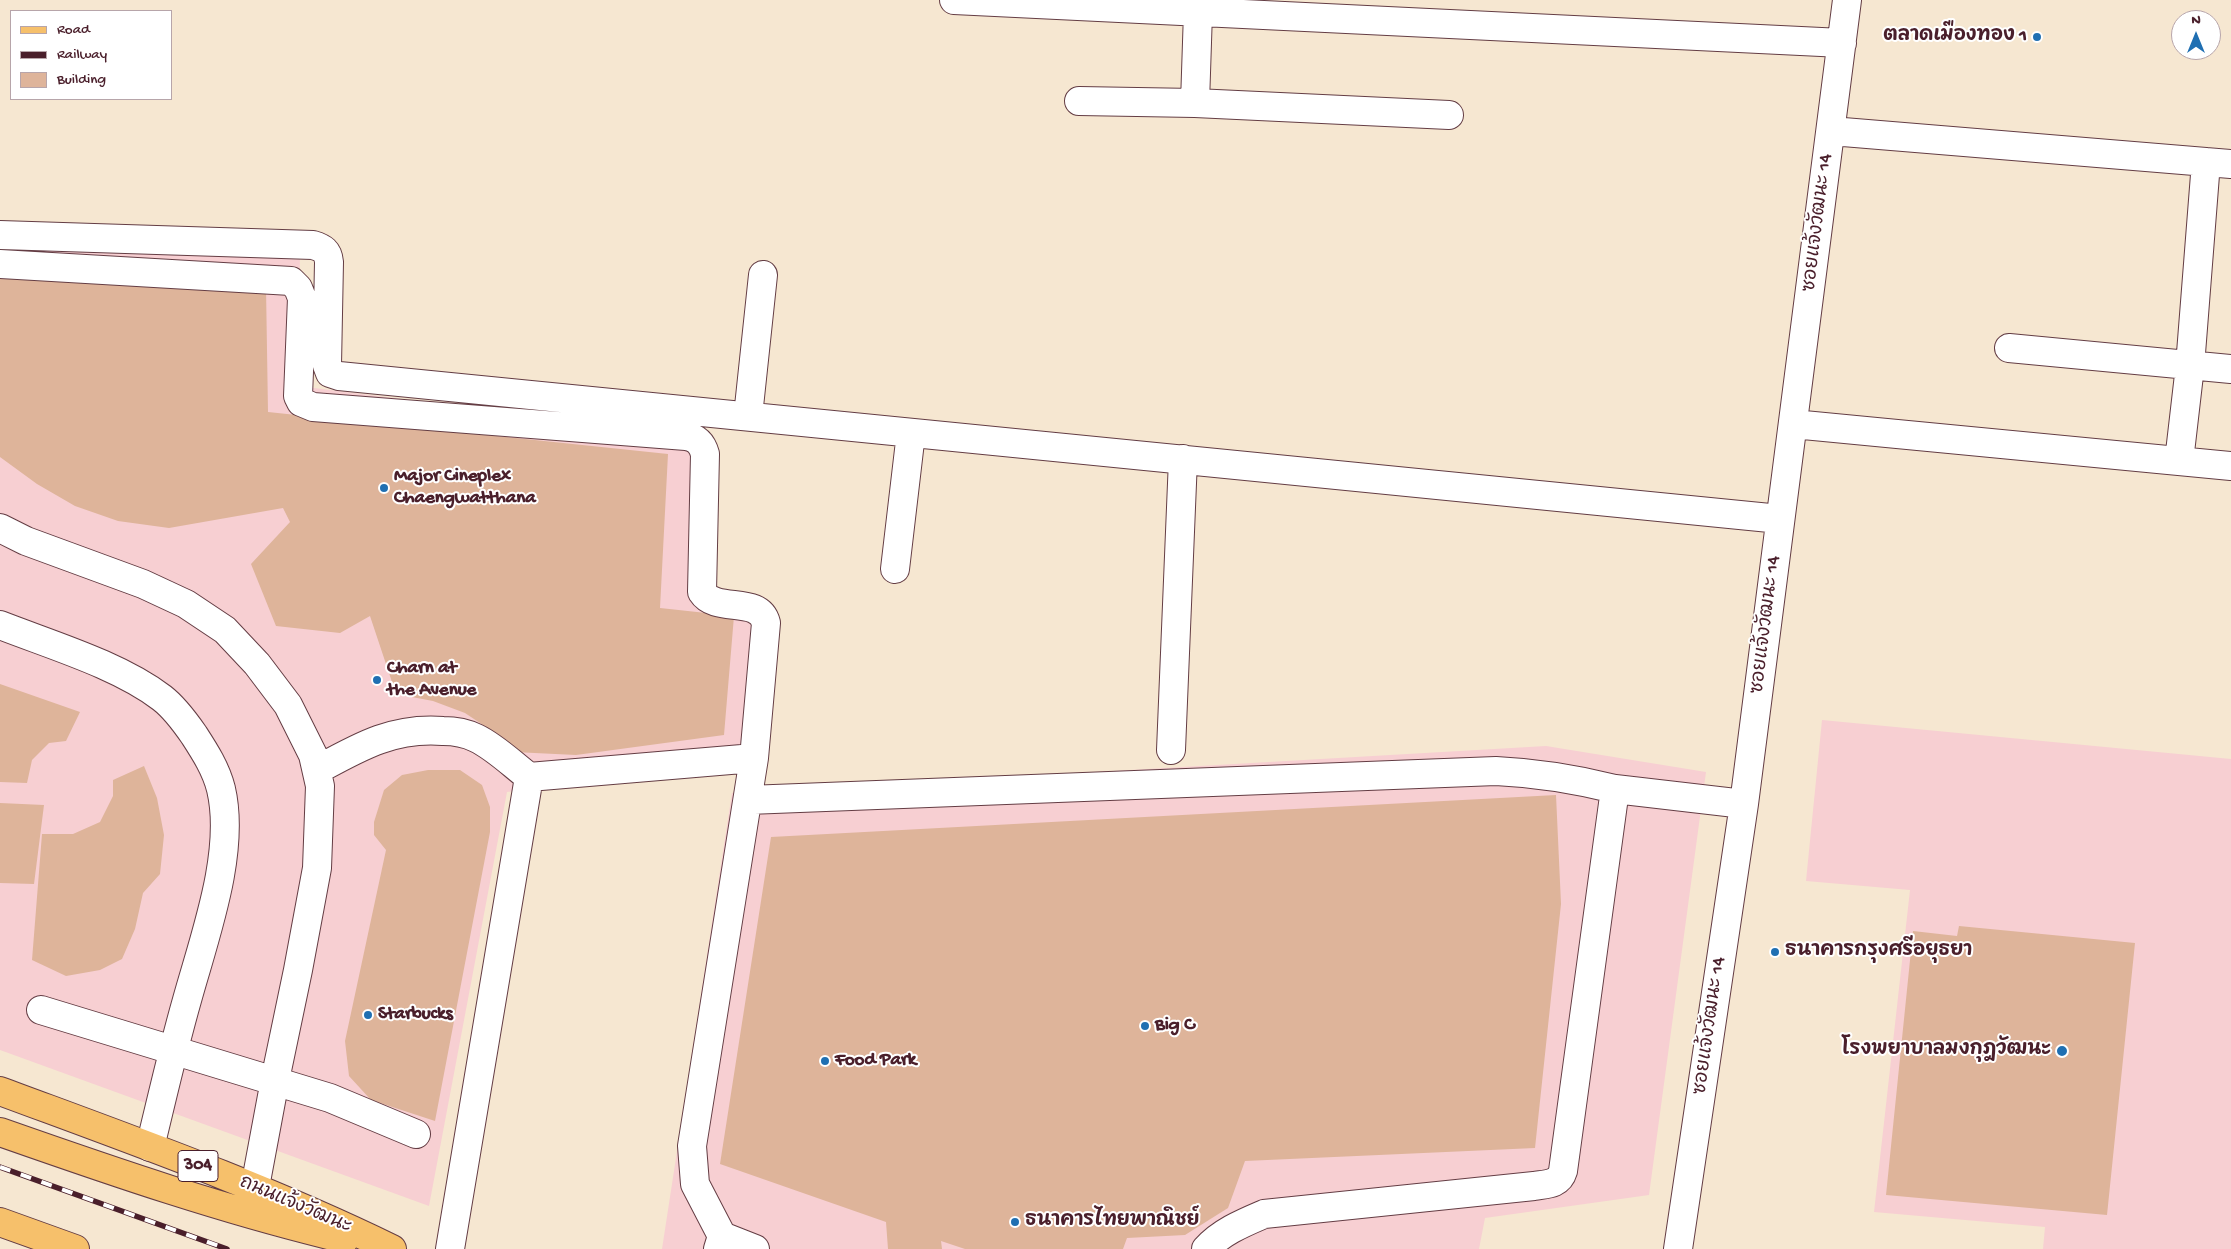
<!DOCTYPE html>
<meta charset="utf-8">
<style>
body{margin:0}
#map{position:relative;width:2231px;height:1249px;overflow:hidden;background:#f6e7d1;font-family:"Gochi Hand",sans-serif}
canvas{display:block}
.legend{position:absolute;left:10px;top:10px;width:162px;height:90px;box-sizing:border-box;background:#fff;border:1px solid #b7a5aa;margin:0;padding:6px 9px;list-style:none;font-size:15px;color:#4a1f2b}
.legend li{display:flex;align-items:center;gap:10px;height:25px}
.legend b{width:25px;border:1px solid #b7a5aa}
.north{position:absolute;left:2171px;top:10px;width:50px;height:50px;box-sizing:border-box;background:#fff;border:1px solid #b7a5aa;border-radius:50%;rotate:0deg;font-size:14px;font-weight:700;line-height:20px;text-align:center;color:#4a1f2b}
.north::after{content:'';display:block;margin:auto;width:18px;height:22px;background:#1f6fb2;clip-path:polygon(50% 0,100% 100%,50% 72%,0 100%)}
</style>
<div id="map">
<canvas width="2231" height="1249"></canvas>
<ul class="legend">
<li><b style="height:6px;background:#f6c06b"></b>Road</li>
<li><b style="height:6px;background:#4a1f2b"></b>Railway</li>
<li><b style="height:14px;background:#deb49a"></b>Building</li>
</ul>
<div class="north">N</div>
</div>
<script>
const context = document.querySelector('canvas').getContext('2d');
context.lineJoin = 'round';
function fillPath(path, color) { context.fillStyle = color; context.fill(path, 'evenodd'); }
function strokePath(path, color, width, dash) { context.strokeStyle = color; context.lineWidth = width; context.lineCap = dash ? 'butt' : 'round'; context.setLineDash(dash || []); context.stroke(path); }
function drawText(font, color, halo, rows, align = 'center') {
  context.font = font + ' "Gochi Hand","Playpen Sans Thai",sans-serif'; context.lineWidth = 4; context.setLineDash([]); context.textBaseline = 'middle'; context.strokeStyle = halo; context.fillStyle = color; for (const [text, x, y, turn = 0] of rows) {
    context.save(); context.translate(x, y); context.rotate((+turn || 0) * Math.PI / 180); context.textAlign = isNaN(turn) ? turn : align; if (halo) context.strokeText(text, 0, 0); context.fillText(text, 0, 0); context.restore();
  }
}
fillPath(new Path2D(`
 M0,241l300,12 -2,133 402,50 -1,153 60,10 -8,161 -244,32 -78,414 -429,-156z
 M1822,720l409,39v490h-188l2,-22 -171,-15 36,-322 -104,-9z
 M1546,746l160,26 -57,423 -164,23 -6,31h-817l70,-456z`), '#f7cfd2');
fillPath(new Path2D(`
 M0,275l266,12 2,125 400,42 -8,154 74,8 -10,119 -148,20 -62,-3 -19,-19 -30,-20 -32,-12 -37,-7 -26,-78 -30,17 -64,-7 -25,-62 39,-42 -7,-14 -114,20 -51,-7 -43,-15 -38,-22 -37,-27z
 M0,684l80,28 -14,29 -17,2 -17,17 -5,23 -27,-1z
 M144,766l13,32 7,37 -4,39 -17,19 -8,36 -13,30 -22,11 -34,6 -34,-16 10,-126h31l27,-12 13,-26v-16z
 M428,770h32l22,15 8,22v25l-55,289 -64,-21 -22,-24 -4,-35 41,-191 -12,-15v-13l10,-32 18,-15z
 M1556,795l5,109 -26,244 -290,13 -17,47 -43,27 -58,3 -4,11h-158l-24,-8 1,8h-54l-2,-27 -166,-58 51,-327z
 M0,803l44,2 -10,79 -34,-1z
 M1959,926l176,17 -28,272 -221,-20 27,-264 44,5z`), '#deb49a');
const minor = new Path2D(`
 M954,0l888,43
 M1079,101l116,2 254,12
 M1195,103l3,-91
 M1831,131l400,33
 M0,235l313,10c10,3 15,6 16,17l-2,103 3,8 9,3 1441,143
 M0,264l291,17 7,7 4,10 -4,98 3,6 12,5 373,29c11,2 16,7 19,18l-3,138c14,22 57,3 64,31l-12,135 -225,19c-17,-13 -34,-30 -53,-39 -10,-5 -22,-7 -33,-7 -50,-4 -84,16 -126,39
 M2009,348l222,21
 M748,416l15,-141
 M1793,424l438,42
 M2179,461l11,-95 16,-204
 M0,528l26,13 117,43 43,20 39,26 32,34 31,41 25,50 7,31 -3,82 -19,102 -23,110 -20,107
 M895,569l16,-136
 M0,625c51,20 119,40 162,73 13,10 23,24 32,37 11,17 22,34 27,54 15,64 -17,149 -34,211 -14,49 -25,98 -37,147
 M1171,750l12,-291
 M1615,789l129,15
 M748,800l748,-29c42,2 79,8 119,18l-52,382c-4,14 -17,13 -29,15l-270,28c-21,9 -43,18 -58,35
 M41,1010l289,88 86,36
 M722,1236l33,13
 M450,1249l79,-472
 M718,1249l4,-13 -27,-52 -3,-38 62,-388
 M1678,1249l66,-445 103,-804`);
const major = new Path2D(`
 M0,1091c132,49 265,96 392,158
 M0,1132c114,40 227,79 345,107
 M0,1222l75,27`);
strokePath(minor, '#643d44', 30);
strokePath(major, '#643d44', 30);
strokePath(minor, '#fff', 28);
strokePath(major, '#f6c06b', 28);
const rail = new Path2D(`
 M0,1167l227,82`);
strokePath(rail, '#4a1f2b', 5.5);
strokePath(rail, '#fff', 4, [11]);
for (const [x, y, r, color] of [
 [2037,37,5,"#1f6fb2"],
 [384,488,5,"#1f6fb2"],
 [377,680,5,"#1f6fb2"],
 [1775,952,5,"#1f6fb2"],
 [368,1015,5,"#1f6fb2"],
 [1145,1026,5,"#1f6fb2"],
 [2062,1051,6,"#1f6fb2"],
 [825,1061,5,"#1f6fb2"],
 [1015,1222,5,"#1f6fb2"]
]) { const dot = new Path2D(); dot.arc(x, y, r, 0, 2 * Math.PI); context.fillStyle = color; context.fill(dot); strokePath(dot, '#fff', 2); }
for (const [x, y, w] of [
 [198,1166,40]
]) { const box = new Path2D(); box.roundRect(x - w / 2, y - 15.5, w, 31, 4); context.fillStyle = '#fff'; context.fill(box); strokePath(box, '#4a1f2b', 1); }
drawText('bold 18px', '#4a1f2b', null, [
 ["304",198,1166]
]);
drawText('bold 19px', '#4a1f2b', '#fff', [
 ["ตลาดเมืองทอง 1",2027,37,"right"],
 ["Major Cineplex",394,477],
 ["Chaengwatthana",394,499],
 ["Charn at",387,669],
 ["the Avenue",387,691],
 ["ธนาคารกรุงศรีอยุธยา",1785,952],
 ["Starbucks",378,1015],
 ["Big C",1155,1026],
 ["โรงพยาบาลมงกุฎวัฒนะ",2051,1051,"right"],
 ["Food Park",835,1061],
 ["ธนาคารไทยพาณิชย์",1025,1222]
], 'left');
drawText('19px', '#4a1f2b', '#fff', [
 ["ซอยแจ้งวัฒนะ 14",1819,223,-83],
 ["ซอยแจ้งวัฒนะ 14",1767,625,-83],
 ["ซอยแจ้งวัฒนะ 14",1711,1026,-82],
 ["ถนนแจ้งวัฒนะ",295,1206,23]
]);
</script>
